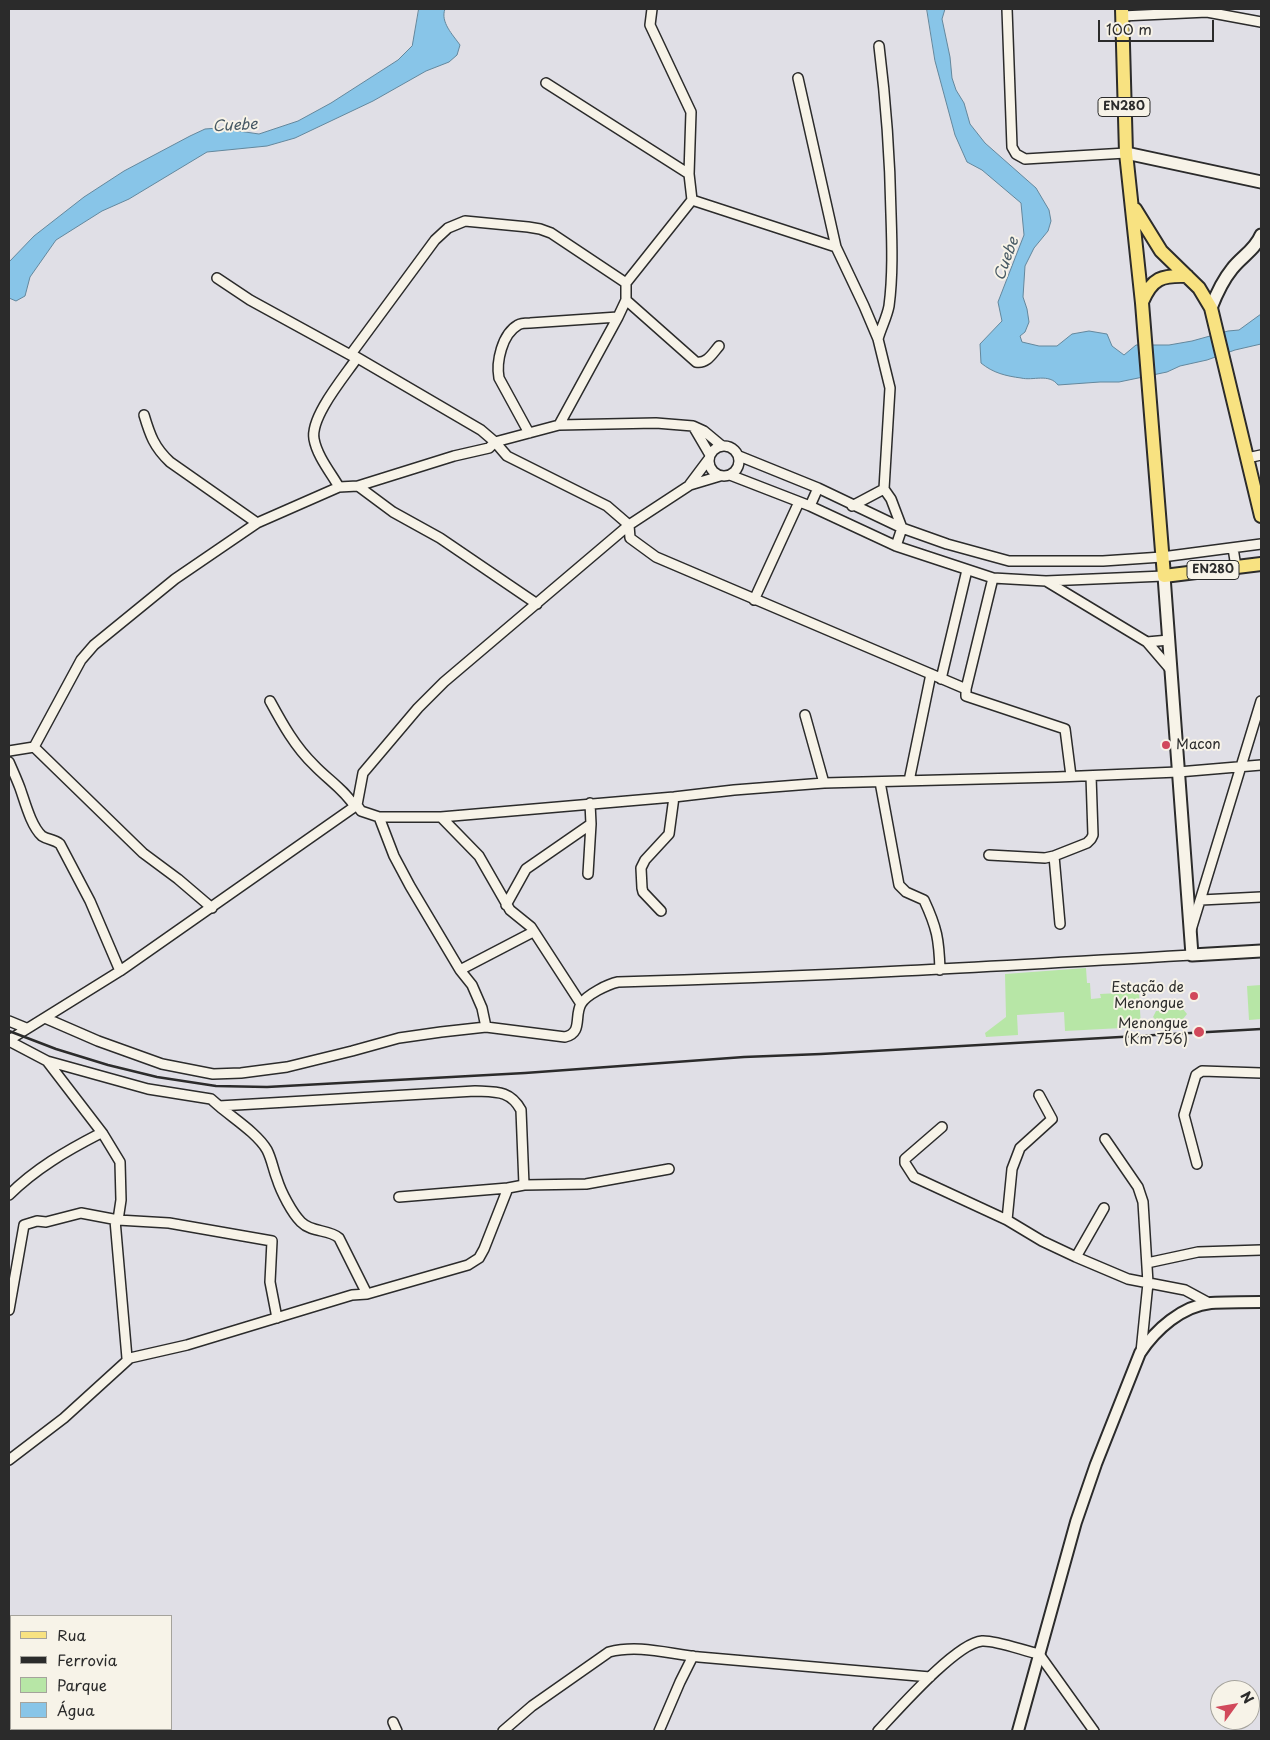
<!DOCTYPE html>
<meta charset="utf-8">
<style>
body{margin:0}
#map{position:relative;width:1270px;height:1740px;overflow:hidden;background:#e0dfe6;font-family:"Playpen Sans",sans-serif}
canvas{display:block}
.frame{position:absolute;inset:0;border:10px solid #2b2b2b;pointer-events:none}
.legend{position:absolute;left:10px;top:1615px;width:162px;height:115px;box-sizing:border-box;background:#f7f3e8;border:1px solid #a5a39c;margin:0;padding:6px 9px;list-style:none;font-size:15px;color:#2b2b2b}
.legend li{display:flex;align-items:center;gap:10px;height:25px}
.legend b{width:25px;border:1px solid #a5a39c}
.north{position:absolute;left:1210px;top:1680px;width:50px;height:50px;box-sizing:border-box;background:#f7f3e8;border:1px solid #a5a39c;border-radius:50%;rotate:58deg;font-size:14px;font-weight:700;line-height:20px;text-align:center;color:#2b2b2b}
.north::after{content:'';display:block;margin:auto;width:18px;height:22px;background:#d1495b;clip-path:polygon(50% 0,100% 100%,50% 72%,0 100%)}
.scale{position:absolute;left:1098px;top:20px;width:116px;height:22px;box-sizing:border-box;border:2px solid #2b2b2b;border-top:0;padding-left:6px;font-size:15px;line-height:18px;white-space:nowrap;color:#2b2b2b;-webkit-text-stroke:4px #f7f3e8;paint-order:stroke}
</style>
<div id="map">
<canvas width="1270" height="1740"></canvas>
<div class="frame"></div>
<ul class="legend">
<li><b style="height:6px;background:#f8e281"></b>Rua</li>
<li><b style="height:6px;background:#2b2b2b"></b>Ferrovia</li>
<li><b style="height:14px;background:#b7e6a6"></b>Parque</li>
<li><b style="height:14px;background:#88c5e8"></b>Água</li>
</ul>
<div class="north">N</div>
<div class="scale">100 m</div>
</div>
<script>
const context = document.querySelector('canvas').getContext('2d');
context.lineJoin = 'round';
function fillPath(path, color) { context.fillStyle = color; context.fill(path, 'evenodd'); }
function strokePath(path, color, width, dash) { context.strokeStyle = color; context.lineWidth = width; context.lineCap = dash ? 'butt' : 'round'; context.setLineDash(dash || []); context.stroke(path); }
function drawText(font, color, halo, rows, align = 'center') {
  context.font = font + ' "Playpen Sans",sans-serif'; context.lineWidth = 4; context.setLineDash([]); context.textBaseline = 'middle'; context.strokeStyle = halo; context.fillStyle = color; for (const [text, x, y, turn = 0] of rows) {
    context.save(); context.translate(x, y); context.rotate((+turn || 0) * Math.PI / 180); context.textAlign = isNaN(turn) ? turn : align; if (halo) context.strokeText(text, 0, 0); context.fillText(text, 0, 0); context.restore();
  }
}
fillPath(new Path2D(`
 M1086,968l1,15h3l1,16 10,-1 -1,-4 39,-2 2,35 -76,4 -1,-19 -47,3 1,20 -32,2 -1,-4 21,-16 -1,-43z
 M1261,985v34l-12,1 -2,-34z
 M1183,1009l4,5 -4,5 -26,2 -4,-4 3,-6z`), '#b7e6a6');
const water = new Path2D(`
 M419,9h26c-5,13 8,26 15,36l-3,10 -8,7 -23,9 -53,30 -78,37 -28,8 -60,6 -78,47 -27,12 -46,29 -26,37 -5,19 -9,5 -7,-3v-36l25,-26 50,-39 40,-26 66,-35 15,-7 13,-1 41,6 39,-13 33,-18 67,-43 14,-14z
 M927,9h18l-3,10 8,38 2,21 4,12 8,13 6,21 15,19 51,45 13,22 2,11 -3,10 -14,17 -9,18 -2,31 4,12 2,13 -4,10 -5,4 2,6 17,4h18l15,-12 17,-3 18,3 5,12 12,9 12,-10h33l23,-4 36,-10 11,-1 22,-16v30l-26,6 -28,10 -27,6 -13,6 -48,10h-19l-42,3c-9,-12 -25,-4 -37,-7 -15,-2 -28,-5 -40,-15l-1,-19 22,-23 -4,-19 26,-67 -3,-32 -39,-33 -15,-8 -12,-27 -20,-74z`);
fillPath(water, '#88c5e8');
strokePath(water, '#63879c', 1);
const minor = new Path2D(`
 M1007,9l5,138 4,7 9,5 101,-6
 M1122,16l85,-4 54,10
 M798,78l38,169
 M546,83l143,91
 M692,200l144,47 28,59 14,33 12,49 -6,101 7,10 11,29 -6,18
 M217,278l33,22 104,57
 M626,283l-75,-50 -11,-4 -12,-2 -63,-6 -17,7 -13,12 -84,114 130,76 14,12 12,14 100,50 22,19 1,13 26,19 310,132
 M626,300l70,62c11,2 16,-8 23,-16
 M878,339c3,-11 9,-22 11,-33 4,-30 3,-62 2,-92 -1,-56 -5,-112 -12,-168
 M144,415c6,20 10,32 26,47l87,61
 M559,425l59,-108 8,-17v-17l66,-83 -3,-26 2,-62 -41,-87 2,-16
 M693,426l17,29
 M529,433l-30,-55c-3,-16 3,-44 19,-53 3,-2 9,-2 12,-2l88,-6
 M709 461a15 15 0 1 1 30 0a15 15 0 1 1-30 0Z
 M739,456l79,32 84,40 45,16 62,17h94l59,-4 99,-13
 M1247,458l14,-3
 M730,475l80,31 86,40 97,32 53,3 118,-5
 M690,484l18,-24
 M358,486l35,26 47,26 97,66
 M339,487c-8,-14 -22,-31 -25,-48 -4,-22 30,-62 43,-81l-4,-2
 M810,506l8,-18
 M852,506l32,-17
 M1233,548l3,19
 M993,578l-27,111v7l99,33 6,47
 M1046,581l101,61 24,28
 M754,600l45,-98
 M1147,642l22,-2
 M941,679l26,-109
 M270,701c12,22 25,46 44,64 13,14 31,25 41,42
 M805,715l19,68
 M34,747l47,-87 13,-15 81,-66 82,-56 82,-36 19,-1 96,-30 35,-8 6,-6 64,-17 97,-2 37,3 11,5 18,15
 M9,751l25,-4 109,106 35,26 34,29
 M9,762c4,9 8,18 11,26 5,14 11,38 22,48 6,4 12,3 18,8l30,57 30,70
 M909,781l22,-107
 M880,782l19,103 7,7 18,8c13,28 15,39 16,70
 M357,805l4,6 18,6h62l233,-20 60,-7 90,-7 233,-6 121,-5 83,-7
 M379,817l15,39 16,30 50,84 12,15 10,23 4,19
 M441,817l38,39 31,54 21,17 50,77
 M989,855l56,3 9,-2 33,-13 4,-4 2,-4 -2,-59
 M1054,856l6,68
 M588,874l3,-50 -1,-21
 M1201,900l60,-3
 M506,905l20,-36 65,-45
 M661,911l-18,-19 -1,-4 -1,-20 4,-8 24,-26 5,-37
 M1191,930l70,-229
 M460,970l73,-38
 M45,1018l53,23 64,23 51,10 28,-1 46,-6 65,-16 47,-13 42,-6 45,-5 79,10c18,-4 9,-21 16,-33 5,-9 27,-20 37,-22 192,-5 383,-16 574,-27
 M9,1021l17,7
 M9,1040l111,-69 237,-166 6,-32 55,-65 26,-26 185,-157 61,-40 30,-9
 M9,1041l38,20 101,28 63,10 8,7 256,-15c21,1 35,-1 46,19l3,75
 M47,1061l56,73 17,28 1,38 -3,20h-3l12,138h3
 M219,1106c14,12 39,28 48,44 5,10 6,19 10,29 4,13 15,34 24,43 11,11 28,7 38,16l28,56
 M942,1127l-37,32v4l9,14 93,43 35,21 34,16 52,22 57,11 24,13
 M1105,1139l33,48 5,15 5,81 -7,69
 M1197,1164l-13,-49 12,-40 6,-4 59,2
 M9,1195c26,-26 57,-44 90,-61h4
 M399,1197l109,-9
 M1007,1220l5,-51 8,-21 32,-29 -13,-24
 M1076,1257l28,-49
 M1147,1263l51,-11 63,-2
 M9,1310l15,-85 13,-4 9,1 35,-9 37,7 51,3 103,18 -2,41 7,36
 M9,1460l55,-42 66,-60 57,-13 165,-50 15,-1 101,-29 11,-7 5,-9 24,-61 16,-3 62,-1 83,-15
 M393,1722l4,9
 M503,1731l29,-25 77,-54c30,-8 60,2 90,5 77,7 154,14 231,20
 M659,1731l21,-49 13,-26
 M878,1731c19,-20 78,-88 104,-90 14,-1 42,10 57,13l55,77`);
const tertiary = new Path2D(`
 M1018,1731l58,-209 20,-58 44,-111c16,-24 42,-47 71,-50 17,-1 34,-1 50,-1`);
const secondary = new Path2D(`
 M1126,153l135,29
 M1211,308c5,-13 12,-28 21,-39 9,-12 23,-19 29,-34
 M1164,576l28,379 69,-4`);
const primary = new Path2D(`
 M1122,9l4,144 16,150 22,273 97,-12
 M1135,209l26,42 38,37 12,20 50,208
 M1142,302c10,-24 20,-27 45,-26`);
strokePath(minor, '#2b2b2b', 12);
strokePath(tertiary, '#2b2b2b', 14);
strokePath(secondary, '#2b2b2b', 15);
strokePath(primary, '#2b2b2b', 16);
strokePath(minor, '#f7f3e8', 9);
strokePath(tertiary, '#f7f3e8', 10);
strokePath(secondary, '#f7f3e8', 11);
strokePath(primary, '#f8e281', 12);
strokePath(new Path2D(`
 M9,1031l47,18 52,16 49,12 59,9 51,1 258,-14 219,-16 77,-3 440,-25`), '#2b2b2b', 2.5);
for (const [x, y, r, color] of [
 [1166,745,5,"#d1495b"],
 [1194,996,5,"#d1495b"],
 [1199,1032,6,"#d1495b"]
]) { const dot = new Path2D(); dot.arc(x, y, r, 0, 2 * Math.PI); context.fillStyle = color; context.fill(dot); strokePath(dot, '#f7f3e8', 2); }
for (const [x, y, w] of [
 [1124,107,52],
 [1213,570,52]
]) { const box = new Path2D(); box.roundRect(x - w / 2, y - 9.5, w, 19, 4); context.fillStyle = '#f7f3e8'; context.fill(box); strokePath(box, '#2b2b2b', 1); }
drawText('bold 12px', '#2b2b2b', null, [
 ["EN280",1124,107],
 ["EN280",1213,570]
]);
drawText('14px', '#2b2b2b', '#f7f3e8', [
 ["Macon",1176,745,"left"],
 ["Estação de",1184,988],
 ["Menongue",1184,1004],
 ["Menongue",1188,1024],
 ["(Km 756)",1188,1040]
], 'right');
drawText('italic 15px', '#475964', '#f7f3e8', [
 ["Cuebe",235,126,-3],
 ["Cuebe",1007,259,-70]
]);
</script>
